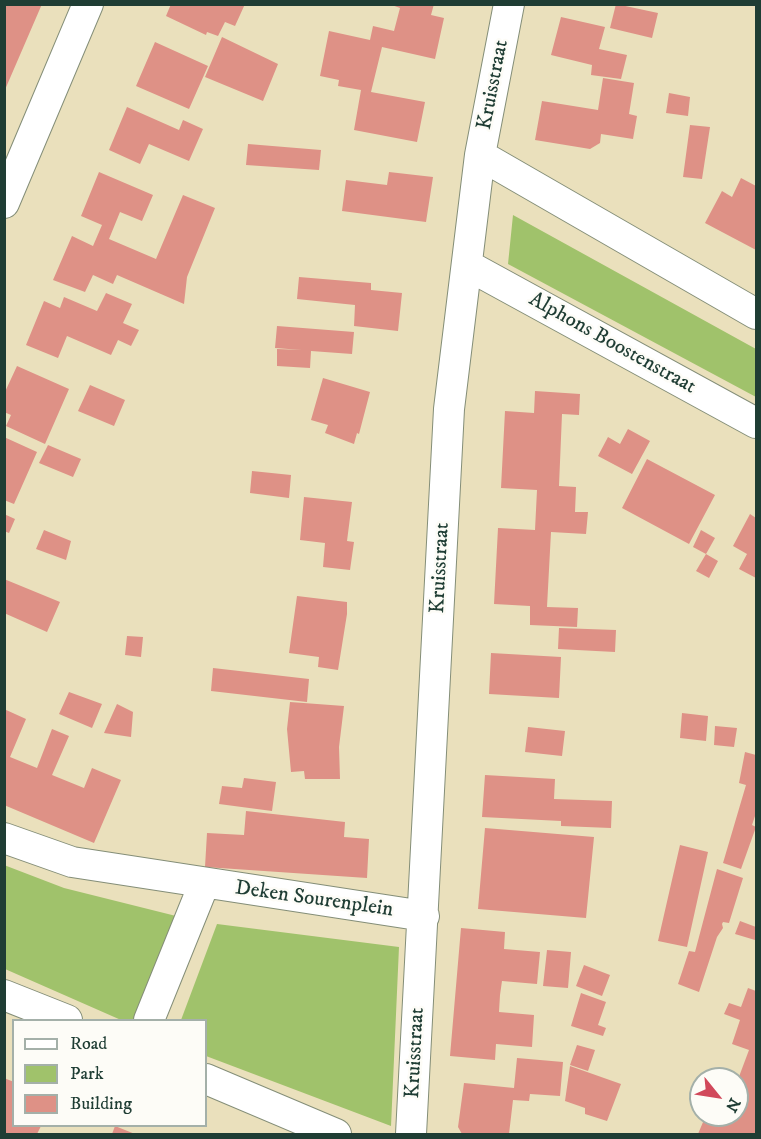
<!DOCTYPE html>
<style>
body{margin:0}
#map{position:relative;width:761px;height:1139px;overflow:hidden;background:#eae0bc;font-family:"IM FELL DW Pica",serif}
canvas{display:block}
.frame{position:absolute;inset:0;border:6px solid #1f3d34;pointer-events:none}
.legend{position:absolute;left:12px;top:1019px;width:195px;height:108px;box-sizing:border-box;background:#fdfcf7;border:2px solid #a4b0a9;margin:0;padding:8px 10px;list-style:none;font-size:18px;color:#1f3d34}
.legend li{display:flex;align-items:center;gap:12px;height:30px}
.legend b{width:30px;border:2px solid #a4b0a9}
.north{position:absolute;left:689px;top:1067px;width:60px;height:60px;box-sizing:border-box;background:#fdfcf7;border:2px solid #a4b0a9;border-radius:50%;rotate:120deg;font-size:16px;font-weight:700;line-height:24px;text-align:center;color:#1f3d34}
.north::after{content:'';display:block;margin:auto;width:21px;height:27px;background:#d1495b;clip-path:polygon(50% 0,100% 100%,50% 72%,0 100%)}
</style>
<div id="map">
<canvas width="761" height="1139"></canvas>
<div class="frame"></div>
<ul class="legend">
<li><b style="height:8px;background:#fff"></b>Road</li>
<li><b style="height:16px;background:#a0c26b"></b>Park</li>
<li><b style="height:16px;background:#de9186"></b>Building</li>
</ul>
<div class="north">N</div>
</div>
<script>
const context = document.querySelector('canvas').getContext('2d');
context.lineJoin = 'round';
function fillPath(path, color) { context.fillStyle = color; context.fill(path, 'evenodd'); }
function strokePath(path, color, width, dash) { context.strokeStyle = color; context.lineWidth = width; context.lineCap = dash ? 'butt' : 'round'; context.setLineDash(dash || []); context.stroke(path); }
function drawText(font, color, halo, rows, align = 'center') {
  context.font = font + ' "IM FELL DW Pica",serif'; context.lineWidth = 5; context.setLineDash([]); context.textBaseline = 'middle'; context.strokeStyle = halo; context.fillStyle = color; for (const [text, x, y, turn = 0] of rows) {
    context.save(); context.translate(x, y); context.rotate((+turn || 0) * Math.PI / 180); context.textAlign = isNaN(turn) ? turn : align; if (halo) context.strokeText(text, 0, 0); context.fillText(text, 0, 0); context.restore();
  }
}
fillPath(new Path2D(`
 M513,215l243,134v48l-248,-133z
 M4,865l60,23 120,30 -40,102h-23l-116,-51z
 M217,924l182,23 -8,179 -185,-70v-36h-25z`), '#a0c26b');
fillPath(new Path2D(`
 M4,4h38l-38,88z
 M171,4h74l-10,22 -10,-4 -7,14 -11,-4 -1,3 -40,-19z
 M389,4h45l-3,11 13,3 -9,41 -53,-12 -11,45 54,10 -8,40 -63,-12 7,-40 -23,-4 1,-6 -19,-4 9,-45 41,9 3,-14 21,5 6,-23z
 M616,4l42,9 -6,25 -42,-10z
 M561,17l44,10 -6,22 28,6 -6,24 -30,-4 1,-10 -41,-10z
 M222,37l56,27 -15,37 -58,-24z
 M155,42l53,24 -19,43 -53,-23z
 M603,78l31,5 -5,31 8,2 -4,23 -32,-5 -1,9 -10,6 -55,-9 7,-39 56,9z
 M669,93l21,4 -2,19 -22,-3z
 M127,107l52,23 4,-10 20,9 -14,32 -40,-17 -9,20 -31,-14z
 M690,125l20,2 -8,52 -19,-2z
 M248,144l73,6 -2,20 -73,-5z
 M99,172l54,23 -11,26 -22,-9 -11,27 47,20 27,-64 32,13 -28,69 -3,27 -67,-29 -4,9 -20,-9 -8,17 -32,-12 19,-44 21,10 9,-21 -21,-9z
 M389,172l44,5 -7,45 -84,-11 4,-31 41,5z
 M741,178l15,8v64l-51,-27 17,-32 10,6z
 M299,277l72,6v7l31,3 -4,38 -44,-5 1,-21 -58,-6z
 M106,293l26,11 -9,19 16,7 -8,16 -13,-6 -7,15 -44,-19 -9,22 -32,-13 18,-44 16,7 4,-11 33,14z
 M277,326l77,6 -2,22 -41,-3 -1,17 -33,-2v-17l25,1 -27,-2z
 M17,366l52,23 -24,55 -39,-18 5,-11 -7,-3v-18z
 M323,378l47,14 -11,42 -2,-1 -3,11 -29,-11 3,-8 -17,-5z
 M90,385l35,15 -11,26 -36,-15z
 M535,391l45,3 -1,21 -17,-1 -3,72 17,1 -1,25h13l-2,22 -35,-2 -4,75 31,1 -1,19 -47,-2v-19l-36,-2 4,-76 37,2 2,-40 -36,-2 4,-77 29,2z
 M628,429l22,12 -18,33 -34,-18 10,-19 12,7z
 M4,437l33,15 -23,52 -10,-4z
 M48,445l33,14 -8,18 -34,-14z
 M647,459l68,36 -26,49 -67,-36z
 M252,471l39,4 -2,23 -39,-5z
 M304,497l48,5 -5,39 7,1 -4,28 -27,-3 2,-24 -25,-3z
 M4,514l11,5 -6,14 -5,-2z
 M750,514l6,4v60l-17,-9 8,-15 -14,-8z
 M44,530l27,11 -5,19 -30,-11z
 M701,530l14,8 -9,16 12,7 -9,17 -13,-7 10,-17 -13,-7z
 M4,579l56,23 -13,30 -43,-19z
 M297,596l50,6v12l-9,56 -20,-3 1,-10 -30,-4z
 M559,628l57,2 -1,22 -57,-3z
 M127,636l16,1 -2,20 -16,-2z
 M491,653l70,4 -2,41 -70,-4z
 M213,668l96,11 -2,23 -96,-11z
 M69,692l33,12 -10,24 -33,-14z
 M290,702l54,4 -5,41 1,32h-35l-1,-8 -13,1 -4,-43z
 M117,704l16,8 -2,25 -27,-4z
 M4,709l22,10 -16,38 27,11 15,-39 17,7 -17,39 32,13 8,-20 29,12 -27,63 -90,-38z
 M682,713l26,3 -2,25 -26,-3z
 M715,726l22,2 -3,19 -20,-2z
 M528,727l37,4 -3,25 -37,-4z
 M745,752l11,3v58l-4,12 4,2 -15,42 -18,-6 23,-78 -7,-2z
 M485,775l70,4 -1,20 58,2 -1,27 -50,-2v-5l-79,-4z
 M244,778l32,4 -4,29 -53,-7 3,-18 20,2z
 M246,811l99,11 -1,15 25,2 -2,39 -162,-11 2,-34 37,2z
 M485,828l109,9 -8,81 -108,-9z
 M680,845l28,7 -21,95 -29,-6z
 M717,869l26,9 -14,45 -6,-1 -1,2 1,4 -6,9 -18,55 -21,-8 11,-33 6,1z
 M740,921l16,6 -1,13 -20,-6z
 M461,928l44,4 -1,17 36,3 -3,32 -35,-3 -2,14 -1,17 35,3 -2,32 -36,-3 -1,16 -45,-4z
 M547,950l24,2 -3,36 -25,-2z
 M584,965l26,10 -8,21 -26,-10z
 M748,988l8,3v143h-58l8,-19 17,5 2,-5h12v-33l12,-32 -17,-6 8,-24 -16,-6 5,-11 12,4z
 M581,993l25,9 -8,23 8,3 -3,8 -32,-10z
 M577,1045l18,5 -7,21 -18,-6z
 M517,1058l46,4 -3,34 -30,-2 -1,7 -16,-1 -4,34h-47l-4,-7 6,-44 50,5z
 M570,1066l51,18 -14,37 -22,-7v-6l-20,-7z
 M4,1078l10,4v44h27l-4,8h-33z
 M115,1126l20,8h-23z`), '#de9186');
const minor = new Path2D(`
 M480,155l276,159
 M4,203l84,-199
 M467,265l289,158
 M4,838l68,24 352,54
 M4,995l63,25
 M149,1020l55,-136
 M206,1079l130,55
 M411,1134l38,-725 31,-254 29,-151`);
strokePath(minor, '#848e78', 32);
strokePath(minor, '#fff', 30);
drawText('21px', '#1f3d34', '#fdfcf7', [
 ["Kruisstraat",494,85,-79],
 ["Alphons Boostenstraat",612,344,29],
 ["Kruisstraat",441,568,-87],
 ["Deken Sourenplein",314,900,8],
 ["Kruisstraat",416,1053,-87]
]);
</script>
